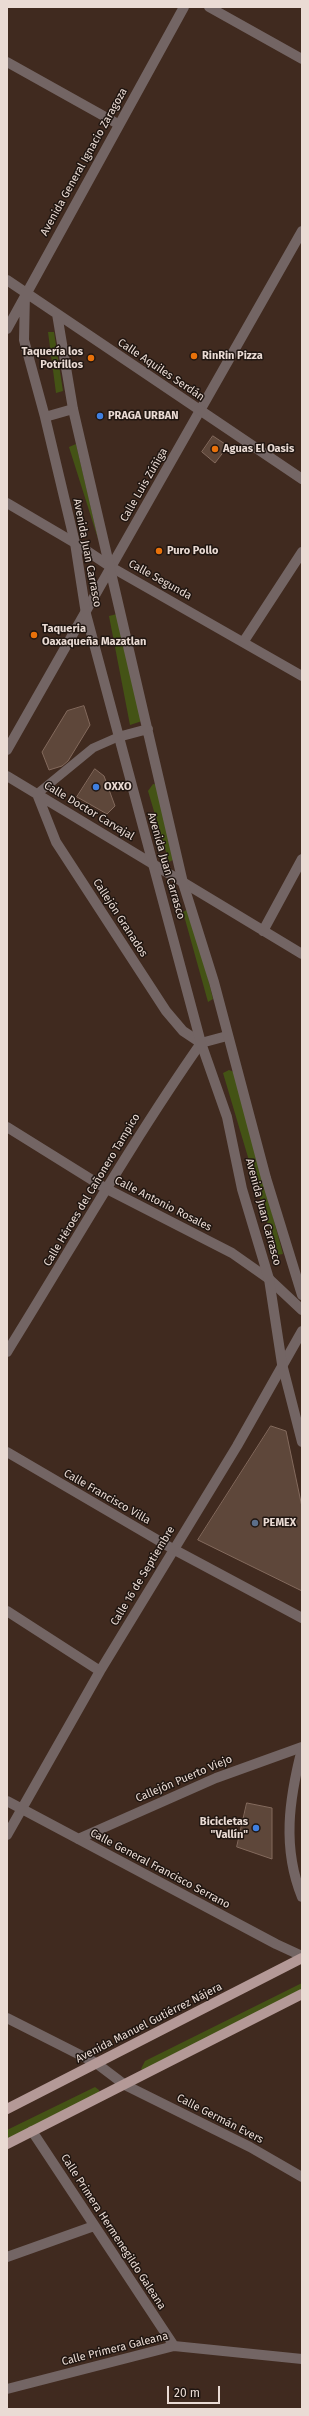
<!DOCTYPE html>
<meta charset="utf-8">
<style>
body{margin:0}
#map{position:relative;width:309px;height:2416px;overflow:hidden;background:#402a1f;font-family:"Fira Sans",sans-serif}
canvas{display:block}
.frame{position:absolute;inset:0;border:8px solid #eadbd4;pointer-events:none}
.scale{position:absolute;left:167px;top:2386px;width:53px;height:18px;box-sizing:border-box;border:2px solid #eadbd4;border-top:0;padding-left:5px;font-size:12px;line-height:14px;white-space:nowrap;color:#eadbd4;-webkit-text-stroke:3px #201611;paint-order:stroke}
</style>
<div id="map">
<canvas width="309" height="2416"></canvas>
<div class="frame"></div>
<div class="scale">20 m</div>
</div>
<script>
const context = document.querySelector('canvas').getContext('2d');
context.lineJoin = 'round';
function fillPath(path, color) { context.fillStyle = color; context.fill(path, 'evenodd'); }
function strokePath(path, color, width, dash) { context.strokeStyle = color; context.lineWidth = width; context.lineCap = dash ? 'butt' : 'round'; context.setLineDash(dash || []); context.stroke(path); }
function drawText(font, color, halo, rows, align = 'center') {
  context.font = font + ' "Fira Sans",sans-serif'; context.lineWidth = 3; context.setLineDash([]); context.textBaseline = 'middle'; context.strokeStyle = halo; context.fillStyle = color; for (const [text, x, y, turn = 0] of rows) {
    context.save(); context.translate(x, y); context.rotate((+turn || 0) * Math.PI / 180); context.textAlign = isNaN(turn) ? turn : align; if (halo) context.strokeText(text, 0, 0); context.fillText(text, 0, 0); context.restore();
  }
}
fillPath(new Path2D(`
 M48,332h6l9,59 -7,2z
 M76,444l23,98 -30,-95z
 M117,614l25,107 -12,4 -21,-109z
 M153,784l8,1 16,73 -8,4 -21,-71z
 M188,909l4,5 21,85 -5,3 -25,-90z
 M229,1070l5,2 49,182 -6,1 -54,-182z
 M302,1983v11l-157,78 -4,-3 4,-8z
 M95,2087l4,3v6l-92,46v-12z`), '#445315');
const building = new Path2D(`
 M213,436l15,10 -13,17 -13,-11z
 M84,706l6,19 -22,36 -6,5 -13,4 -7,-18 25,-41z
 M95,769l9,7 11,30 -8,8 -30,-17z
 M271,1426l15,5 16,76v84l-104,-51z
 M247,1803l25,5v51l-35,-12z`);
fillPath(building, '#5e473a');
strokePath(building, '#836a5d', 1);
strokePath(new Path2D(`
 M37,794l56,-46 25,-11`), '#736564', 9);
strokePath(new Path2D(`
 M7,62l111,62
 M7,503l68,40 36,24 191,109
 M244,641l58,-89
 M7,750l295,-519
 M7,776l295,178
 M37,794l19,48 110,169 17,20 18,12
 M263,931l39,-72
 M201,1043l26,-7
 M7,1127l98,61 127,65 37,26 33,31
 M7,1352c64,-103 124,-209 194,-309
 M7,1452l166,97 129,69
 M7,1611l93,60
 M7,1801l269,143 26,12
 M7,1835l93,-164 137,-225 65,-115
 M78,1839l138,-61 86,-31
 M7,2018l89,45 29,22 125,62 52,30
 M32,2131l142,215
 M7,2257l87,-31
 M7,2389l167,-43 128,13`), '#736564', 10);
strokePath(new Path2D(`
 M209,7l93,52
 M7,280l295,199
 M25,293l-1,47 21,77 30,126 11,71 115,429 26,74 15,72 27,90 13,85 20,78
 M57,314l16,95 110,474 31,99 52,196 36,117
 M7,329l177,-322
 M45,417l28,-8
 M118,737l30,-8
 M302,1749c-13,50 -20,99 0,148`), '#736564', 10);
strokePath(new Path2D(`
 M7,2109l295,-151
 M7,2144l295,-150`), '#b49997', 10);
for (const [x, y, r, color] of [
 [194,356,4,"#e8710a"],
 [91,358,4,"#e8710a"],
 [100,416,4,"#3f7fe0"],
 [215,449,4,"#e8710a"],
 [159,551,4,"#e8710a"],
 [34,635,4,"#e8710a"],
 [96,787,4,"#3f7fe0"],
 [255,1523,4,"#5c6f8a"],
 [256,1828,4,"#3f7fe0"]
]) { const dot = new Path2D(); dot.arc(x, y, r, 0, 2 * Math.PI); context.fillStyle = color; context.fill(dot); strokePath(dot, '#201611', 1.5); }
drawText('11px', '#eadbd4', '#201611', [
 ["Avenida General Ignacio Zaragoza",84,162,-61],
 ["Calle Aquiles Serdán",161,370,34],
 ["Calle Luis Zúñiga",144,485,-60],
 ["Avenida Juan Carrasco",87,553,79],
 ["Calle Segunda",160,580,29],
 ["Calle Doctor Carvajal",89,811,31],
 ["Avenida Juan Carrasco",166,866,74],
 ["Callejón Granados",120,918,57],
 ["Calle Héroes del Cañonero Tampico",92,1190,-59],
 ["Calle Antonio Rosales",163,1204,27],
 ["Avenida Juan Carrasco",263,1212,75],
 ["Calle Francisco Villa",107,1497,30],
 ["Calle 16 de Septiembre",143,1576,-59],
 ["Callejón Puerto Viejo",184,1779,-23],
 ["Calle General Francisco Serrano",160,1869,28],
 ["Avenida Manuel Gutiérrez Nájera",149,2023,-27],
 ["Calle Germán Evers",220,2119,27],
 ["Calle Primera Hermenegildo Galeana",113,2232,57],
 ["Calle Primera Galeana",115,2349,-14]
]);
drawText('bold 11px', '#eadbd4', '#201611', [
 ["Taquería los",83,352,"right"],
 ["Potrillos",83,365,"right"],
 ["RinRin Pizza",202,356],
 ["PRAGA URBAN",108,416],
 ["Aguas El Oasis",223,449],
 ["Puro Pollo",167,551],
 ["Taqueria",42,629],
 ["Oaxaqueña Mazatlan",42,642],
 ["OXXO",104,787],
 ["PEMEX",263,1523],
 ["Bicicletas",248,1822,"right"],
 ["\"Vallín\"",248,1835,"right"]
], 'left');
</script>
